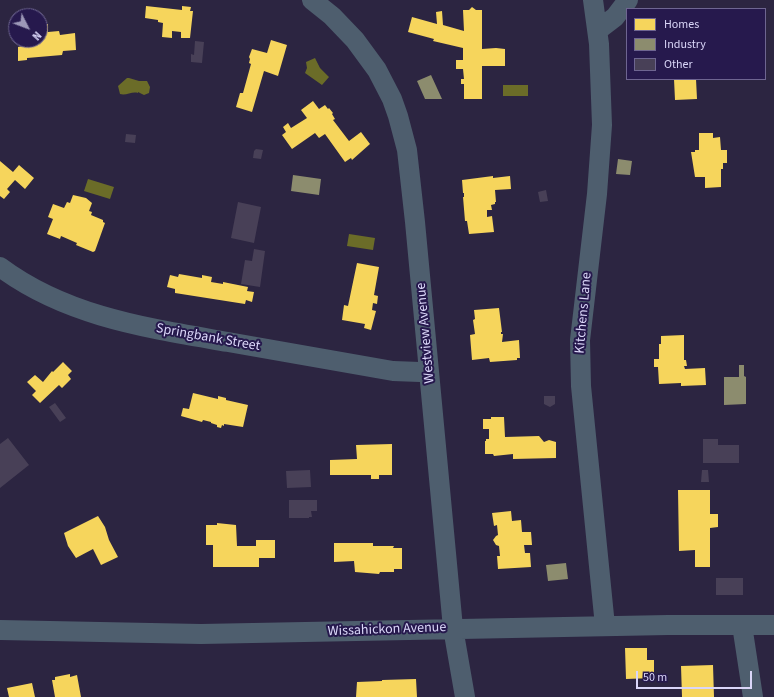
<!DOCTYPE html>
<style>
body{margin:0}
#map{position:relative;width:774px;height:697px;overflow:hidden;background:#2c2541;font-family:"Source Sans 3",sans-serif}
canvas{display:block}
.legend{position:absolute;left:626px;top:8px;width:140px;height:72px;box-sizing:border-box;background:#26194d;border:1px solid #6e6591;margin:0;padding:5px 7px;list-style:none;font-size:12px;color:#dad6f8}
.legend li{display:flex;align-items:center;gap:8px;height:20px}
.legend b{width:20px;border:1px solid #6e6591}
.north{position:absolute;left:8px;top:8px;width:40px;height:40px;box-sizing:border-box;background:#26194d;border:1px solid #6e6591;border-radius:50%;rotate:132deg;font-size:11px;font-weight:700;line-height:16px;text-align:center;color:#dad6f8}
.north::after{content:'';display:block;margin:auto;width:14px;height:18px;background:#9d98b8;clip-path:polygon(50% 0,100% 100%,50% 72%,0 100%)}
.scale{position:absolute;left:636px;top:671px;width:116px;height:18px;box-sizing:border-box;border:2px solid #dad6f8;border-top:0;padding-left:5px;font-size:12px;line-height:14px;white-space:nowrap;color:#dad6f8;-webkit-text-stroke:3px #26194d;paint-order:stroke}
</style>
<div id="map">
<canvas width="774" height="697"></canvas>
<ul class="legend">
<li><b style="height:11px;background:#f6d55c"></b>Homes</li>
<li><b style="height:11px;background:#8c8c6e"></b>Industry</li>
<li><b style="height:11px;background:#484057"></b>Other</li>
</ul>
<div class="north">N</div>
<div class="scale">50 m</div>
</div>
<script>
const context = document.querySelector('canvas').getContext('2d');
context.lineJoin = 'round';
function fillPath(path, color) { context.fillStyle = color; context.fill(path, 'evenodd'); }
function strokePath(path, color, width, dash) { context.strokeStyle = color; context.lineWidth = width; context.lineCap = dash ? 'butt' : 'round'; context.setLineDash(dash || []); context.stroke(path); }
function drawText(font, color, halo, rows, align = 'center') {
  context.font = font + ' "Source Sans 3",sans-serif'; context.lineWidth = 4; context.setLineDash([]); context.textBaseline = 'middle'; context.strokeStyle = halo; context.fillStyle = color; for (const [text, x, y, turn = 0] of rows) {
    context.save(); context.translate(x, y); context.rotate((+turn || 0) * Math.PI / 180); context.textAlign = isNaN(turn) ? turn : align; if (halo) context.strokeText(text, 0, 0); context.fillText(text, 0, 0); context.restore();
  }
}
fillPath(new Path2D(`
 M315,58l5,10 9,9 -7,8 -17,-12 2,-5 -1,-6z
 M127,78h2l10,3h8l3,6 -1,6 -5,2 -6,-3v1c-6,-2 -12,3 -18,1l-2,-8z
 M503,85h25v11h-25z
 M88,179l26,8 -4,12 -26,-8z
 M349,234l26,4 -2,12 -26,-4z`), '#6b6c28');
fillPath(new Path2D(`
 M146,6l36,4v-4l9,1 -1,4h3l-3,27h-9v-6l-9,-1v7l-10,-1 1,-14 -5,-1v-2l-13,-2z
 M472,7l4,3h6v39l14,-1 9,1v17h-23v33h-18v-15h-3v-5h3l-1,-10h-7v-9h7v-12l-30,-7 1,-2 -26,-7 4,-15 25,7 -1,-12 6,-1 1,14 21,6 -1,-21h6z
 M40,24h8v8l11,-1 1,4 15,-2 1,17 -13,1 -1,4 -35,3v2l-9,1v-14l5,-1v-6h17z
 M271,40l16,5 -9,31 -14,-5 -12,41 -16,-5 4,-14h3l8,-29 -2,-1 1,-4 -1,-2 3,-8 15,4z
 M674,79h22l1,20 -22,1z
 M313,101l6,8 6,-4 3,4 1,-1 4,5 -1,1 3,5 -2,1 16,21 12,-9 9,12 -18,16 -1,-2 -6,4 -20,-28 -6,4 -4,-5 -23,16 -10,-14 4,-3 -3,-5 5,-4 3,5 16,-10 -6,-8z
 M699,133h14v5l7,-1 1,13h6v13h-4v6h-2v18l-16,1v-11h-10l-4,-25h4v-2h4z
 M0,161l13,11 6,-7 15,13 -9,11 -10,-9 -8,9 3,3 -6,7 -4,-3z
 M493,176v2l17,-2 1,13 -16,1 1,12h-1v2l-4,1 1,5h-5v7l5,-1 2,16 -25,2 -2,-13h-2l-2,-24h1v-4h-1l-1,-13z
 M73,195l13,3 6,5 -3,8 3,1 -1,3 12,5v2l2,1 -10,28 -2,1 -17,-7 1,-2 -16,-7 -1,3 -13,-5 6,-15 -5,-2 5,-13 11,4 3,-6 3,1z
 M357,263l22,4 -5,28 4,1 -1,8 -4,-1 -1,7 4,1 -5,19 -7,-2 1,-4 -23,-4 2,-15 4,1z
 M179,274l23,4v-3l10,2 -1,5 12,2v-2l25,5 -1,4 7,1 -2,10 -6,-2 -1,4 -70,-11v-4l-8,-2 3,-12 8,2z
 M499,308l3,24h-1v2h2l-1,8 17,-2 1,18h-3v2l-27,2 -1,-4 -17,2 -2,-25 5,-1 -2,-14 2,-1 -1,-9z
 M684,335v25h2l1,6h-3l1,3 20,-1 1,17 -25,1v-3l-22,1 -1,-17h-4v-8h5v-15h2v-8z
 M63,362l9,9 -4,4 3,4 -9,9 -3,-3 -19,18 -8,-8 4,-4 -9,-9 8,-7 8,7 9,-11 1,1z
 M193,393l25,6v-3l8,2v2l22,5 -5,22 -19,-3v2l-2,-1 -1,3 -4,-1v-2l-6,-2v-1l-8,-2 -1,2 -21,-6 2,-8 6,1z
 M491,417h13l1,20 34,-1 5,6 5,-2 7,2v16l-43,1v-5l-19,2 -1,-2h-8v-13h1v-2h3v-10h-6v-10h8z
 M392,444v31h-13v4h-8v-4h-41v-15l27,-1 -1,-14z
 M678,490h32v24h8v13l-8,1v39h-15v-17l-16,1z
 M511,511l1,10 9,-1 1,12h9l1,13h-8l1,8h5l1,14 -33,2 -1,-13h3l-1,-10 -3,-1 -3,-5 3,-4 2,-1 -1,-10 -3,1 -2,-13z
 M98,516l7,11 4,13 9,17 -17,8 -8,-16 -17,9 -8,-12 -4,-13z
 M217,523l19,2 1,21h19v-6h19v18h-16v9h-46v-22h-7v-20h11z
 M334,543h39v3h21l-1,2h9v21h-8v3h-14l-1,2 -24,-2 -1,-11 -20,1z
 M625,648h22v12h7v18l-28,1z
 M713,665l1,32h-32l-1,-31z
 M70,674v3l7,-2 4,22h-26l-3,-17h3v-3z
 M416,679l1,18h-61l1,-15 25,-1v-1z
 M32,683l3,14h-26l-2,-9z`), '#f6d55c');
fillPath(new Path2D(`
 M431,75l11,24h-17l-8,-18z
 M618,159l14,2 -2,14 -14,-1z
 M293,175l28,4 -2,16 -28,-4z
 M739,365h5v11l2,1v27l-22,1v-28h15z
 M566,563l2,16 -20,2 -2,-16z`), '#8c8c6e');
fillPath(new Path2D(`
 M195,41l9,1 -2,21 -11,-1v-8l3,1z
 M126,134l10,1 -1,8 -10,-1z
 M256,149l7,1 -2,9 -8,-1 1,-7z
 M546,190l2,11 -8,1 -2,-10z
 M238,202l23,5 -7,36 -23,-5z
 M254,249l11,2 -5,36 -19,-3 4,-24 7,1z
 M544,396h11v8l-5,3 -6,-3z
 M55,403l11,15 -6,4 -11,-15z
 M8,438l21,27 -29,23v-44z
 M703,439h15v6h21v18h-36z
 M310,470l1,17 -24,1 -1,-17z
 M702,470h6l1,12h-8z
 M289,500h28v11h-6l1,6h-3v1h-20z
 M716,578h27v17h-27z`), '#484057');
strokePath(new Path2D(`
 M312,0l20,16 23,24 22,30 15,29 6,17 9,34 8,72 38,406 12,69
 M593,0l6,44 3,81 -5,69 -17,146 1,46 24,240
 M598,30l17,-13 13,-17
 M0,267c67,50 148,61 228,75 55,10 110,19 165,29l27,1 8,-1
 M742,625l11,72
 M0,630l201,4 467,-9h106`), '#4e5e6e', 20);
drawText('14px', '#dad6f8', '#26194d', [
 ["Kitchens Lane",584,313,-85],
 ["Westview Avenue",426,333,-95],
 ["Springbank Street",208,338,10],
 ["Wissahickon Avenue",387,630,-2]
]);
</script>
